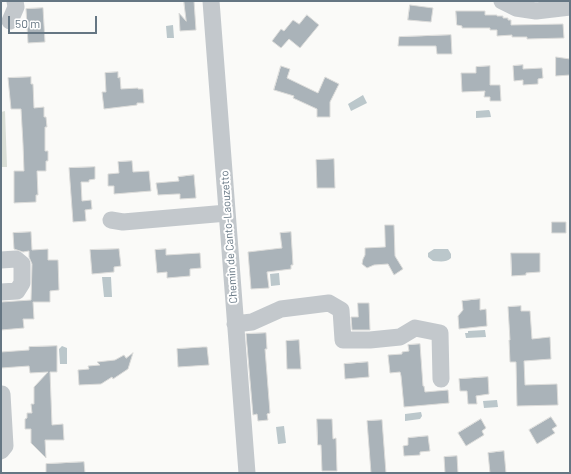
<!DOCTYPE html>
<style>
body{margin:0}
#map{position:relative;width:571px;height:474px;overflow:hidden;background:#fafaf8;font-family:Barlow,sans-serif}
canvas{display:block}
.frame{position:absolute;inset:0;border:2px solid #657683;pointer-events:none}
.scale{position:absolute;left:8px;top:16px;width:89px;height:18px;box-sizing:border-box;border:2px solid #657683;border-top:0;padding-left:5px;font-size:12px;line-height:14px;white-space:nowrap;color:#657683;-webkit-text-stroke:3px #fff;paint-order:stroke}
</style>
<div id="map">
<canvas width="571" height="474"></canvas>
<div class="frame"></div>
<div class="scale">50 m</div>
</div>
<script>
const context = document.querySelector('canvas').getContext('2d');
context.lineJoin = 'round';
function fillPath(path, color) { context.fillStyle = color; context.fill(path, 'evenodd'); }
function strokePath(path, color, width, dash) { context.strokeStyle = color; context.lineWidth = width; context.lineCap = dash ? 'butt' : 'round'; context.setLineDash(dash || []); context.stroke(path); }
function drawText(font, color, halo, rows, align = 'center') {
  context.font = font + ' Barlow,sans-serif'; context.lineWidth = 4; context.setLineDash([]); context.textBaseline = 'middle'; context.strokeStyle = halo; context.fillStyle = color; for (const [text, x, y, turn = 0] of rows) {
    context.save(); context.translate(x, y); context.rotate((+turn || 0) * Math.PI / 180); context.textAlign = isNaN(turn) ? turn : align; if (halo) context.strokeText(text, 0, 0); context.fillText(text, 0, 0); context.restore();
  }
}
fillPath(new Path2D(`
 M5,111l2,56h-6v-55z`), '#dadfd7');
fillPath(new Path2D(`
 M173,25l1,13h-7l-1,-12z
 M363,95l4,8 -16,8 -3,-7z
 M489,110l1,2 1,5 -15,1v-7z
 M434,249h14l3,5v4c-5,5 -12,3 -18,3l-5,-4v-4z
 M279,273l1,12 -9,1 -1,-12z
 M102,277h9l1,20h-8z
 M485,330l1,7 -20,1 -1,-5h3v-2z
 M62,346l5,2v16h-7l-1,-15z
 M497,400l1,7 -14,1 -1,-7z
 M421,412l1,4 -2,3 -15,2v-7z
 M284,426l2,17 -8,1 -2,-17z`), '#bbc7cb');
const building = new Path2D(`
 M184,1h10l2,29 -16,1 -1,-18 7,8z
 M410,5l23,3 -2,14 -23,-2z
 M43,8l2,34 -17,1 -2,-34z
 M456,11h29v4h12v1h6v2h5v2h3v5l52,-1 1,14 -37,1v-2h-15v-2l-15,1v-6h-7v-2h-28v-2l-5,-1z
 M307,15l12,10 -19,23 -11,-9 -8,9 -9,-7 9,-12 3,2 9,-11 6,4z
 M451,35l1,19h-15l-1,-8h-38l1,-9z
 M556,57l14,2v16l-14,1z
 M523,65v4l19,-1 1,10 -5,1v5l-15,1v-5l-9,1 -1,-15z
 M281,66l9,3 -3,9 31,15 7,-16 14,7 -9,18v15h-13v-8l-24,-11 1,-2 -20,-6z
 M490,66v19h10l1,16h-11v-4h-6l1,-6 -23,1 -1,-19h15v-6z
 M118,72v6l2,-1 1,12 17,-1v1h5l1,14h-7v2l-33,4 -2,-17h4l-1,-19z
 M31,77v7h2l1,24 10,-1v10h2l1,10h-2v24h3v10h-2v10h-9l1,24h-2v7l-22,1v-32h10l-1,-27 -2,-35h-10l-3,-31z
 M334,159l1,29h-18l-1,-28z
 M132,161l1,11 16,-1 2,20 -37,3v-8h-6v-12l11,-1 -1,-11z
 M95,167v12l-6,1v2h-8l1,19 9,-1 1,9 -7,1 1,11 -13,1 -4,-54z
 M194,175l2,23 -16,1v-5h-3l-19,1 -2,-12 23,-2 -1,-4z
 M552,222h14v11h-14z
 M385,225h9l1,31 8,13 -9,6 -6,-11 -14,1 -7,3 -5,-4 1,-5 2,-4v-7l20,-1z
 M31,232l1,18 16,-1v11h10l1,30 -9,1v11h-17l1,17h-11l1,9 -23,2v-28l30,-2 1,-36 -3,-7v-6l-6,1 -9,-3 -1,-16z
 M291,232l2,33h-2v4l-24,3 2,16 -18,1 -3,-37 34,-4 -2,-15z
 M119,249l2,17 -7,1v5l-22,2 -2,-24z
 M166,249v6l34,-2 1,15 -11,1v7l-23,2v-6l-10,1 -2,-23z
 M511,253h29v19l-14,1v2l-14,1z
 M480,299v11l6,-1 1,17 -28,3 -1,-13 5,-6 -1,-9z
 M358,303h11l1,27h-18l-1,-13h7z
 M521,306v5h9l2,28 18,-2 1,22 -27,2 1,24 32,-1 1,21 -41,1 -1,-44h-6l-1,-22h1l-2,-33z
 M266,333l1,16h-2l5,64 -3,1 1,6 -10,1 -1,-7 -4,1 -7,-81z
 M299,340l2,29h-14l-1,-28z
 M420,344l3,42h1l1,6 23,-2 1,13 -45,4 -3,-31 -1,-4 -10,1 -2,-18 14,-1v-2l7,-1 -1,-6z
 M57,346v26h-7l2,53 11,-1 1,16h-19l1,18 -15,-15v-14h-6v-10l2,-1v-5h5l-1,-9h3v-17l14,-15 -18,1 -1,-7 -28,2v-16l28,-2v-3z
 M203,347h4l2,18 -31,2 -1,-18z
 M133,353l-5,16 -15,10 -1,-2 -11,7 -22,1 -1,-15 11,-1 -1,-3 12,-1 -3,-3 18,-2 9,-5 2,3z
 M368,362l1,15 -24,2 -1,-15z
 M488,377l1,17 -13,2 1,8h-9l-1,-13h-7l-1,-12z
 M551,417l6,9 -5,3 3,4 -18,11 -8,-14z
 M317,419h15l1,20 3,-1 1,33h-15l-1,-26h-3z
 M481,419l5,9 -4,3 2,4 -18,11 -8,-13z
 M382,420l4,53h-15l-4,-52z
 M428,436l2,15 -10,1v3l-16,1 -1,-10 5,-1v-7z
 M504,451l2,22h-16l-2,-20z
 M457,456l1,17h-13l-1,-16z
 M84,462l1,11h-39v-9z`);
fillPath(building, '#aab3b9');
strokePath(building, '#dcdcda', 1);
strokePath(new Path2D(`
 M211,1l36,472
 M502,1l14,7 20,3 34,-4
 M10,21l6,-14 -1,-6
 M111,220l12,2 104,-9
 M1,260l15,-1 6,5v19l-5,8 -16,1
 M235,324l17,-2 29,-13 48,-6 12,7 2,30h27l30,-3 15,-9 25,5 1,46
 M1,451l4,-5 -3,-52`), '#c3c8cc', 17);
drawText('11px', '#657683', '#fff', [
 ["Chemin de Canto-Laouzetto",229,237,-94]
]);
</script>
